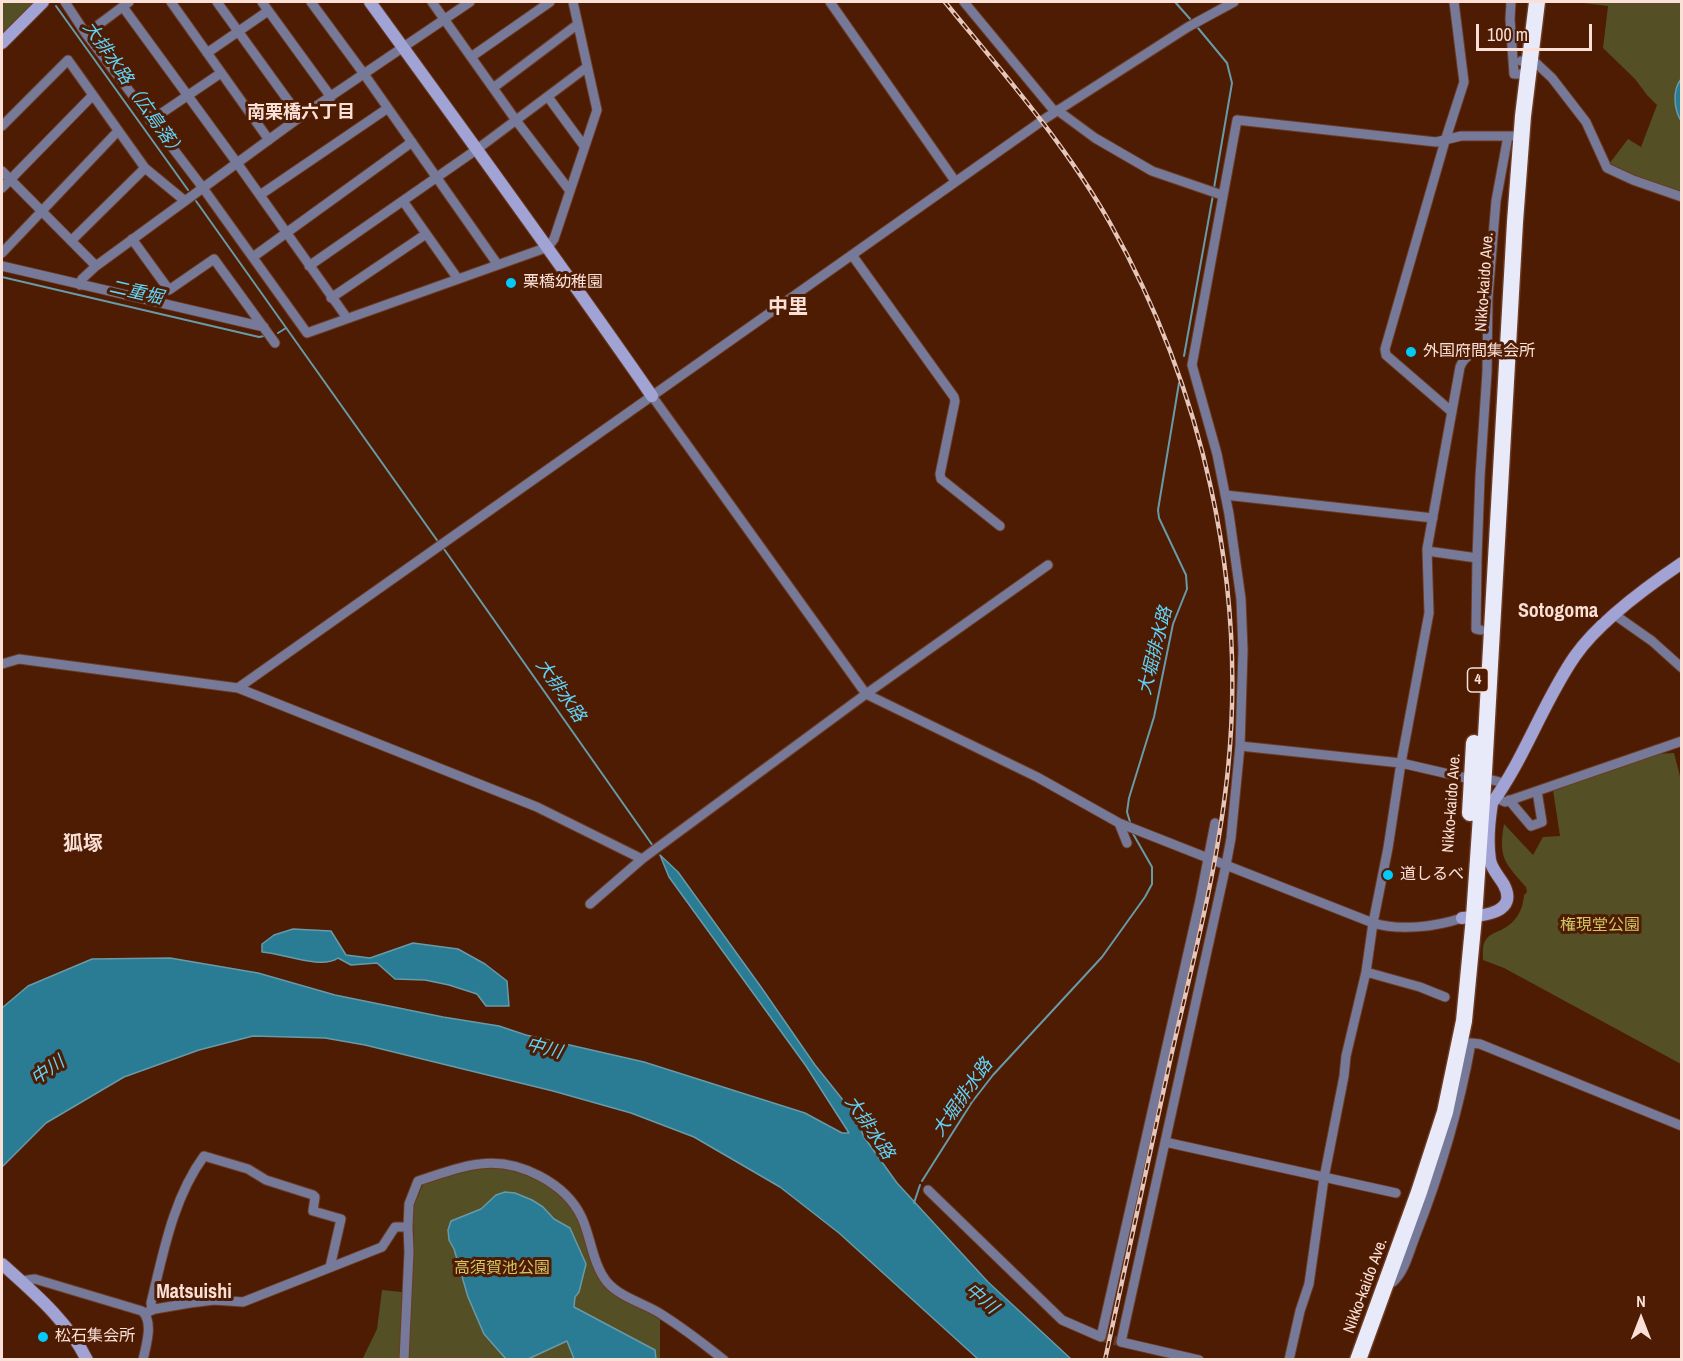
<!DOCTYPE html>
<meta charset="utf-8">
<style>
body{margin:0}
#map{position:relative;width:1683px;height:1361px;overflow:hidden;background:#4e1b03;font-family:"Archivo Narrow",sans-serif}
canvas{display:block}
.frame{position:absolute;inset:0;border:3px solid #fae0d6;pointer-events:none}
.north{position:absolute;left:1611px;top:1289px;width:60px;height:60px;-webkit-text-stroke:4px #4e1b03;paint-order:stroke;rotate:0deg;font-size:16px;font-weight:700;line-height:24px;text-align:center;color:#fae0d6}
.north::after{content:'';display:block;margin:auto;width:21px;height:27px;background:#fae0d6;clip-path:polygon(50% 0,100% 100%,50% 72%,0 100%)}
.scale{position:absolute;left:1476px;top:24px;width:116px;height:27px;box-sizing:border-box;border:3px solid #fae0d6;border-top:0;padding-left:8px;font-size:18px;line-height:21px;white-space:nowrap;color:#fae0d6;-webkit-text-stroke:4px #4e1b03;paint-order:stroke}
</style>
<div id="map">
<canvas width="1683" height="1361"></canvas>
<div class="frame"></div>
<div class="north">N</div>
<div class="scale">100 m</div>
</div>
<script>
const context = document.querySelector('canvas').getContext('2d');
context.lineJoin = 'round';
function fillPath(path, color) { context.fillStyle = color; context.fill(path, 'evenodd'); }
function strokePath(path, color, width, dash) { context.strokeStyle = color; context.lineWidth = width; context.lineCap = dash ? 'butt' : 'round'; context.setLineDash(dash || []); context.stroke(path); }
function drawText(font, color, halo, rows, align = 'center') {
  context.font = font + ' "Archivo Narrow","Noto Sans JP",sans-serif'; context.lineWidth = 6; context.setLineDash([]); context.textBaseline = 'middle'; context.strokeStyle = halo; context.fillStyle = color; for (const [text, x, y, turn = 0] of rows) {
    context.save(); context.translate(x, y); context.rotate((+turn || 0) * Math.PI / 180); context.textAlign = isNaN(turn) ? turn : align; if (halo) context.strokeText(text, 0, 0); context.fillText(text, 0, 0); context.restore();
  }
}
fillPath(new Path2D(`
 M2,2h30l2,1 -32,32z
 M1574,2h107v192l-44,-14 -28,-16 19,-25 13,8 16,-42 -10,-10 -12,-16 -32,-31 5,-42z
 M1674,753l8,31 -1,280 -177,-96 -21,-8c0,-6 -1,-14 2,-19 4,-7 10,-8 16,-11 15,-7 22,-20 23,-35l3,-3 -1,-5c-21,-24 -28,-29 -22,-63l29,31 10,-18 17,-1 -7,-46 103,-36z
 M488,1165l41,9 17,9 27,25 38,82 49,29v40l-252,1 6,-123 -2,-28 12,-27z
 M382,1290l20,2 -2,67 -38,1 15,-31z`), '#544f24');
const water = new Path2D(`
 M1681,79v42c-7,-12 -9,-30 0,-42z
 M660,855l18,17 83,115 54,78 40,50 9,22 33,46 91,99 83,77h-93l-139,-126 -59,-46 -86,-50 -63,-24 -78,-22 -188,-46 -40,-7 -72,-2 -54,14 -75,27 -78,46 -44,44v-159l26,-22 64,-27 78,-1 88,15 77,22 108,22 56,9 27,9 118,27 161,51 37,20h7l-43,-67 -137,-189z
 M293,929l38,2 15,24 24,3 43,-15 45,6 27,15 22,17 2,25h-23l-9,-12 -28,-9 -24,-5 -30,-1 -18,-16 -26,2 -13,-7c-16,12 -56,-5 -76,-6v-8l12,-9z
 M505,1192l10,1 17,7 11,7 11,12 16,9 16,36 -7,28 -4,5 -1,10 81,43 1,9h-82l-7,-18 -39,18h-22l-22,-25 -16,-37 -14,-48 -5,-9 -1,-10 3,-9 30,-12 15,-14z`);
fillPath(water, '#2a7c95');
strokePath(water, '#689aa8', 1.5);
strokePath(new Path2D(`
 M1175,2l16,18
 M56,6l132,184
 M1198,28l29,35 5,20 -18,105
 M196,201l243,342
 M2,277l257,60 5,-1
 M278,333l8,-5
 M1184,356l29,-161
 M444,549l209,297
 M1130,822l-3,-10 2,-14 25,-81 19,-93 14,-35 -1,-14 -27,-57 -1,-8 21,-127
 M922,1181l50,-79 21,-27 109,-118 43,-60 7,-13v-17l-20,-35
 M914,1203l6,-18`), '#689aa8', 2);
strokePath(new Path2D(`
 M1101,1337l20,5`), '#683923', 9, [9, 4.5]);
const street = new Path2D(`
 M65,2l21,32 117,154 104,145 241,-86 6,-8 43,-129 -24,-108
 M171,2l98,138
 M217,2l83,115
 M262,2l69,95
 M311,2l53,72 134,191
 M432,2l83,117 55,72
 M830,2l125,179
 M964,2l91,110
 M1511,2l-1,17 4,55h5
 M123,7l114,156 110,155
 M86,34l43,-32
 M207,53l61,-42
 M471,57l79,-55
 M1521,61l15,2 16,15 34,44 21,46 26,12 49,17
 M493,88l85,-64
 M548,97l36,49
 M1057,110l38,28 57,33 70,24
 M150,121l71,-48
 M2,126l66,-66 77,108 40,33
 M2,171l94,95
 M2,188l91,-93
 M260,195l128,-87
 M403,201l55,78
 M132,239l37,51 45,-31 61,84
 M71,241l74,-73
 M2,253l116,-122
 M852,255l102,142 1,4 -15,73 1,5 59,47
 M253,257l159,-115
 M2,266l262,61
 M309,266l167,-116 111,-83
 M80,285l2,-6 14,-13 204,-149 170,-115
 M331,298l95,-64
 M652,396l214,298 171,83 82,46 254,100c27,8 62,4 89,-5
 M1452,412l-66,-57 -1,-6 60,-208 19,-59 -10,-80
 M1225,495l208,23
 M1427,551l50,7 -1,71 5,1
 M1477,558l3,-81 7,-105 1,-75 8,-96 12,-65
 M1615,615l37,26 30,27
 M2,664l17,-5 219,29 299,119 105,52
 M238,688l808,-570 142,-91 46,-25
 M1240,746l161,17 65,15
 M1488,779l16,4
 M1496,798l9,4 177,-61
 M1509,800l22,26 11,-4 -5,-31
 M1119,823l8,20
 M590,904l52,-45 224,-165 182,-129
 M1366,972l54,15 25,10
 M1165,1142l231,51
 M928,1190l134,130 39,17 99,-437 15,-77
 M21,1281l14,-2 107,32c12,11 4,34 1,49
 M1386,1283l7,-1c12,-11 16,-30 22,-45 25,-63 44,-127 56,-194l9,1 202,82
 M152,1310l-1,-7c12,-49 22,-105 53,-147l44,13 18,11 47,15 2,2 -2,14 28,8 -11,48
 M145,1313l10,-4 35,-6 24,-3 29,2 139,-55 13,-20h13l1,-23 9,-23c20,-6 41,-15 62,-17 39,-5 86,19 102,54 9,20 11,47 25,64 14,16 37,21 54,32 22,14 43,30 63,46
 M404,1360l5,-108 -1,-25
 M1199,1360l-78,-18 105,-477 5,-27 9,-92 3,-96 -2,-51 -12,-85 -12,-60 -25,-89 45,-245 199,22 25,-6h54
 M1289,1360l11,-49 9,-27 15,-106 20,-102 2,-20 20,-84 7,-49 15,-75 13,-85 28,-150 -2,-64 33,-182c4,-11 16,-17 27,-17`);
const secondary = new Path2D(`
 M370,2c95,131 190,261 282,394
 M2,43l41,-41
 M1462,918c18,-2 57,-4 42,-33 -5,-9 -12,-15 -14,-25 -3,-19 -1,-38 2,-57 33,-45 51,-101 83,-147 23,-33 73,-70 107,-93
 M2,1264c31,28 66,57 85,96`);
const highway = new Path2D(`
 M1470,813l4,-70
 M1358,1360l61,-168 26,-80 19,-91 10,-104 10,-145 31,-550 8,-106 14,-114`);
strokePath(street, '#6a3b25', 11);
strokePath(secondary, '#6a3b25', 14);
strokePath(highway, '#6a3b25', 19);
strokePath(street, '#777998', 9);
strokePath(secondary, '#a1a3d5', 12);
strokePath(highway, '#e8e9f9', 16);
const rail = new Path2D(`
 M945,2c58,71 119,140 165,221 92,164 137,357 118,546 -10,99 -36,195 -58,292 -22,99 -43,199 -65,299`);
strokePath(rail, '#e4c6bb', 4.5);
strokePath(rail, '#4e1b03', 2, [7]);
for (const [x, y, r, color] of [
 [511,283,6,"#02cbf9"],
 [1411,352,6,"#02cbf9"],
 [1388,875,6,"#02cbf9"],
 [43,1337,6,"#02cbf9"]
]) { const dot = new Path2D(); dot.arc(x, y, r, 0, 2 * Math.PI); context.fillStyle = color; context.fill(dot); strokePath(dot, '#4e1b03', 2); }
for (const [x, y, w] of [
 [1478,680,21]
]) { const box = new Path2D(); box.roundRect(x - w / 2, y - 12, w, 24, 4.5); context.fillStyle = '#4e1b03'; context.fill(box); strokePath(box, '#fae0d6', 1.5); }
drawText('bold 15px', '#fae0d6', null, [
 ["4",1478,680]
]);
drawText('16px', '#fae0d6', '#4e1b03', [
 ["Nikko-kaido Ave.",1485,282,-86],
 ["Nikko-kaido Ave.",1452,803,-86],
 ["Nikko-kaido Ave.",1366,1286,-70]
]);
drawText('16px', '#fae0d6', '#4e1b03', [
 ["栗橋幼稚園",523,283],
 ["外国府間集会所",1423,352],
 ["道しるべ",1400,875],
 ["松石集会所",55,1337]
], 'left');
drawText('16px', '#d1c567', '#4e1b03', [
 ["権現堂公園",1600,926],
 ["高須賀池公園",502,1269]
]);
drawText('italic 18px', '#60d4f9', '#4e1b03', [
 ["大排水路（広島落）",133,90,55],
 ["二重堀",136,293,13],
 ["大堀排水路",1156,651,-76],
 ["大排水路",560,691,55],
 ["中川",544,1049,14],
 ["中川",48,1071,-35],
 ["大堀排水路",963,1098,-55],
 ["大排水路",869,1128,56],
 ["中川",981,1299,40]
]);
drawText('bold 18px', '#fae0d6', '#4e1b03', [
 ["南栗橋六丁目",301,113]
]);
drawText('bold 20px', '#fae0d6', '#4e1b03', [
 ["中里",788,308],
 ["Sotogoma",1558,612],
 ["狐塚",83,845],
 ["Matsuishi",194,1293]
]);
</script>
